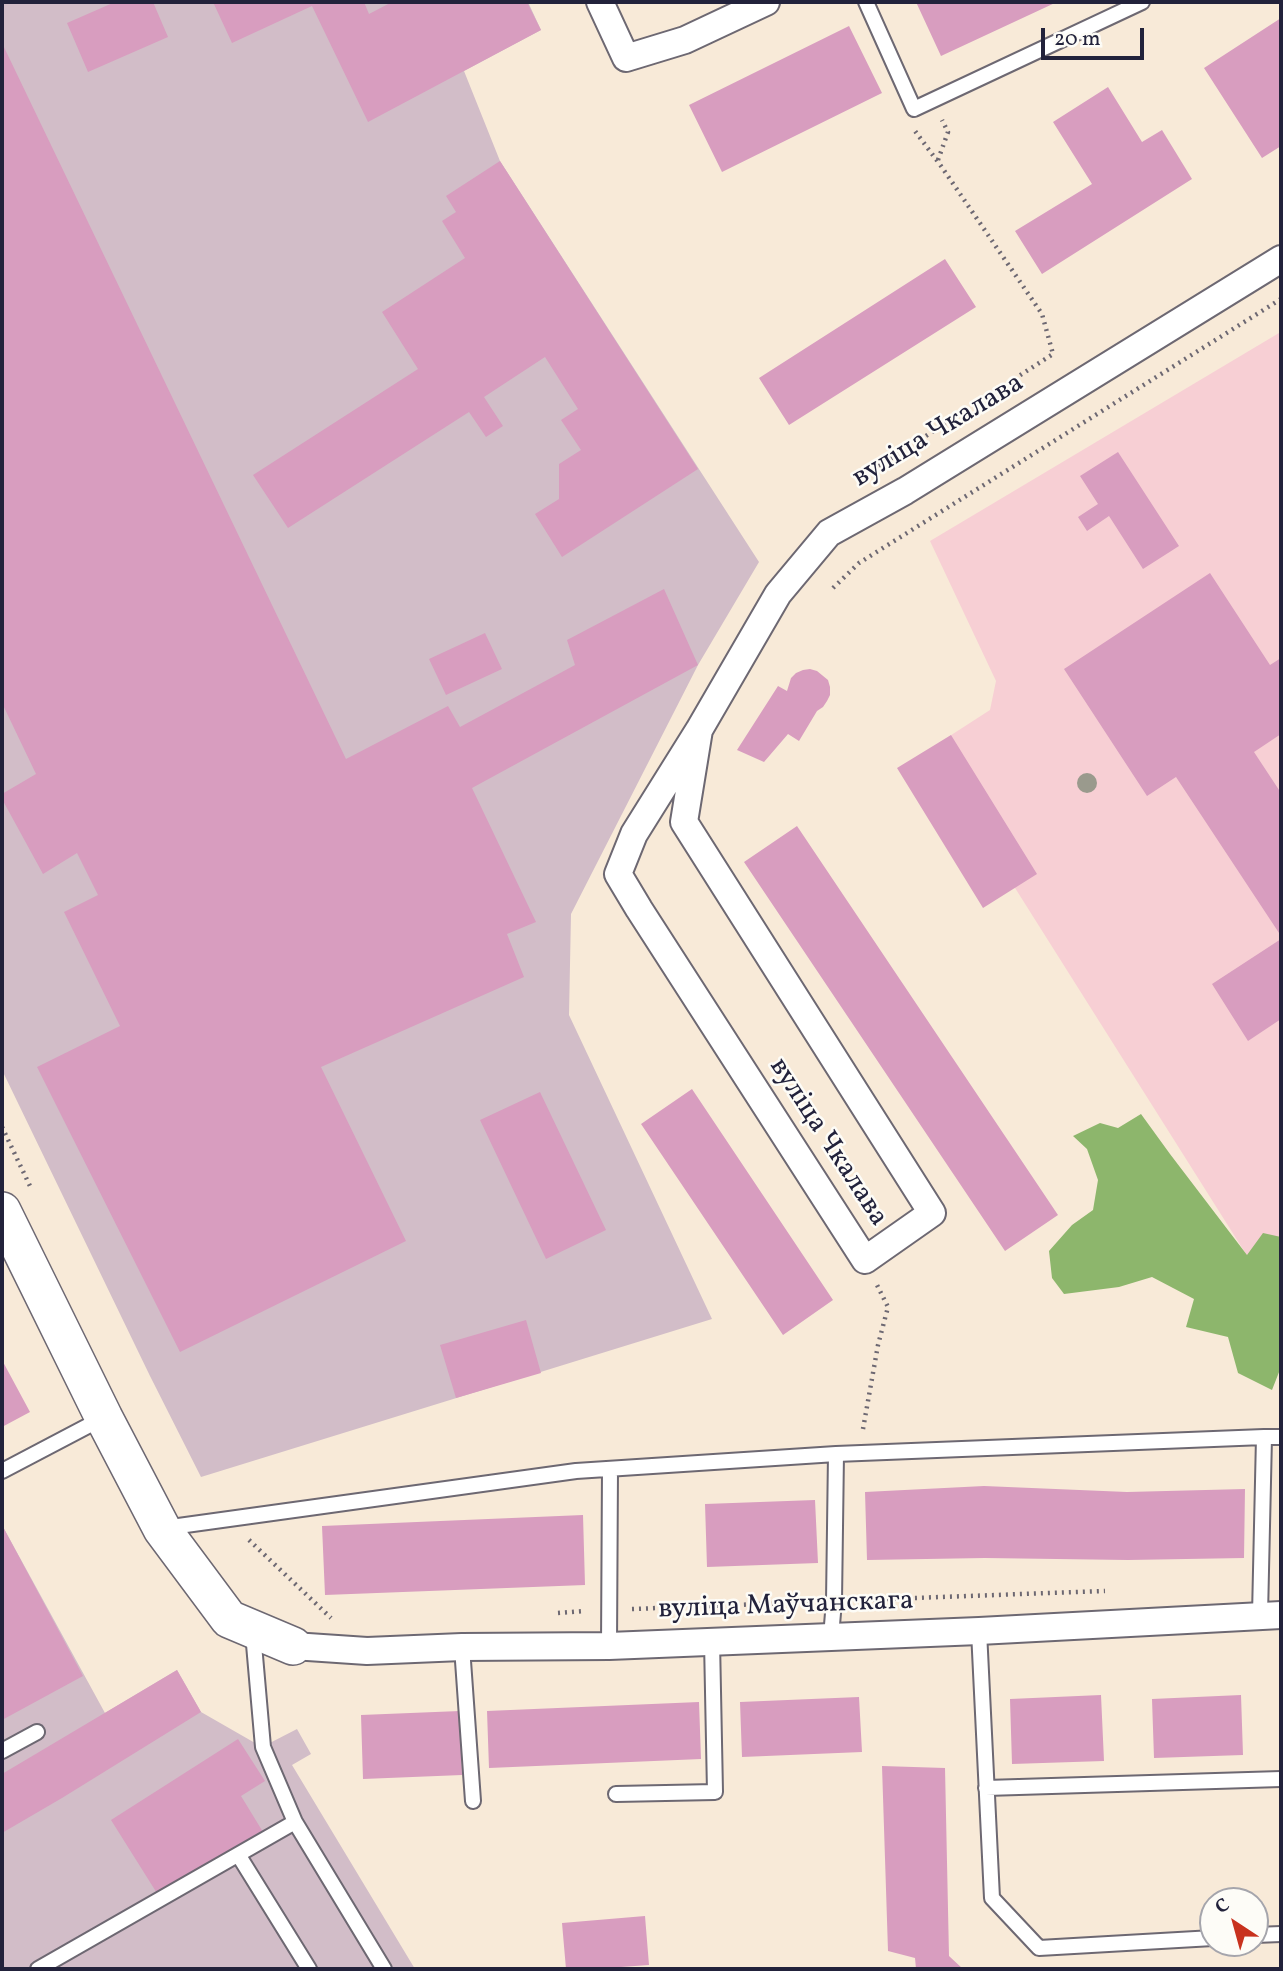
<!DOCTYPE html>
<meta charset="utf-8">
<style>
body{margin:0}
#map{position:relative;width:1283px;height:1971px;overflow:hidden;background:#f8ead8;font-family:Vollkorn,serif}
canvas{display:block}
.frame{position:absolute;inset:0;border:4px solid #22223b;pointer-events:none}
.north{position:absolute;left:1199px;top:1887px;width:70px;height:70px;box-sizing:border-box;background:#fdfcf7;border:2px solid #a5a5ac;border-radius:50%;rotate:324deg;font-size:19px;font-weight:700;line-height:28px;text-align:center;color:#22223b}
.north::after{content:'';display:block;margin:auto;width:24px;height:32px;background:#c8321e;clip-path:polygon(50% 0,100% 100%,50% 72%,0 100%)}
.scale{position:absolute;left:1041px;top:28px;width:103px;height:32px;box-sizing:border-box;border:4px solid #22223b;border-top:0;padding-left:9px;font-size:21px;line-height:24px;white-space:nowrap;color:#22223b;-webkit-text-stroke:5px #fdfcf7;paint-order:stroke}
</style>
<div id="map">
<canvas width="1283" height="1971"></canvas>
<div class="frame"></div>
<div class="north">С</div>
<div class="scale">20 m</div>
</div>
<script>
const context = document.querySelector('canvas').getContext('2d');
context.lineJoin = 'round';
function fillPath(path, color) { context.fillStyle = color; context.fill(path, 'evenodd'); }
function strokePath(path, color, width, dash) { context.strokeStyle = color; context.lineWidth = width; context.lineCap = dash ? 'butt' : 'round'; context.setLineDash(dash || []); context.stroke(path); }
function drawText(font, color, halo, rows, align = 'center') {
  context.font = font + ' Vollkorn,serif'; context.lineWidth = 5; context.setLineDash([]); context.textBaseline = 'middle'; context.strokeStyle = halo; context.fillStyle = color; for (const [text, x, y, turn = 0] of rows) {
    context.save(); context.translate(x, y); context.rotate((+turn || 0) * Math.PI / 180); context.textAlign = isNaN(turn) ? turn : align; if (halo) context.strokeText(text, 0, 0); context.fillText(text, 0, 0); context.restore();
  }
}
fillPath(new Path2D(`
 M1279,333l2,4v942l-18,2 -335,-531 62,-40 6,-29 -66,-140z`), '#f7cfd4');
fillPath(new Path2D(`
 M2,2h526l13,28 -77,41 36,90 259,401 -61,103 -127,249 -2,101 143,304 -511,158 -51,-101 -148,-306z
 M2,1525l103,188 72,-43 24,42 61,35 35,-18 14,25 -19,11 123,204h-413z`), '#d2bdc8');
fillPath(new Path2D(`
 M1141,1114l29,40 77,101 16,-22 18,4v130l-9,23 -34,-17 -10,-36 -42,-10 8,-28 -42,-22 -33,10 -55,7 -12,-16 -3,-27 23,-26 21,-15 5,-30 -11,-31 -14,-13 27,-13 18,5z`), '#8db66c');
fillPath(new Path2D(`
 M115,2h38l15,35 -80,35 -21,-49z
 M213,2h151l5,12 23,-12h135l14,28 -173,92 -56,-116 -80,37z
 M916,2h141l-116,54z
 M1281,18v128l-19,12 -58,-90z
 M849,26l33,67 -160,79 -33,-67z
 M2,43l344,716 102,-53 12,21 115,-62 -8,-25 97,-51 34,76 -226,123 64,134 -29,12 17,43 -203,90 85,174 -226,111 -143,-285 83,-41 -56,-114 34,-17 -21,-42 -34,21 -41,-75v-5l34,-20 -34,-71z
 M1108,87l34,55 20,-12 30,49 -150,95 -27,-43 77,-47 -39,-62z
 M500,161l198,308 -136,88 -27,-43 24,-15v-35l22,-14 -20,-30 17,-11 -33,-52 -61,40 19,29 -17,11 -17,-25 -181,116 -35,-53 165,-106 -36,-57 83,-54 -23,-37 14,-9 -10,-16z
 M945,259l31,48 -187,118 -30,-47z
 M1118,452l61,94 -36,23 -34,-53 -22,15 -9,-14 20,-13 -18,-28z
 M1210,573l60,92 11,-7v76l-27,18 27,41v143l-105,-159 -29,19 -83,-127z
 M485,633l17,36 -56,26 -17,-36z
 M810,669l7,2 11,9 2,7v8l-3,6 -4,6 -6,4 -18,30 -11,-7 -24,28 -27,-12 41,-64 9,5 4,-13 5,-5 7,-3z
 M951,735l86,139 -54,34 -86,-140z
 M797,826l261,389 -53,36 -261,-389z
 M1281,939v80l-33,22 -36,-57z
 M692,1089l141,211 -50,35 -142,-211z
 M540,1092l66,138 -60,29 -66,-139z
 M526,1320l15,53 -85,25 -16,-53z
 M2,1360l28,52 -28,15z
 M984,1486l143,6 118,-3 -1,69 -116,2 -143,-2 -118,2 -2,-68z
 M815,1500l3,63 -111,4 -2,-63z
 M583,1515l2,70 -260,10 -3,-69z
 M2,1525l81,151 -81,44z
 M177,1670l24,42 -139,86 -60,35v-59z
 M1101,1695l3,66 -92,3 -2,-65z
 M1241,1695l2,60 -89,3 -2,-59z
 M859,1697l3,55 -120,5 -2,-55z
 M699,1702l2,57 -212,9 -2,-57z
 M460,1711l2,64 -99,4 -2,-64z
 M238,1739l27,42 -24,15 22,36 -103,66 -49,-78z
 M882,1766l63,2 4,188 14,13h-47l-1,-11 -27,-7z
 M645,1916l4,49 -56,4h-27l-4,-46z`), '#d89dbf');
const lane = new Path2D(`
 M866,2l48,107 228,-107
 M1264,1437h17
 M836,1454l428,-17 -4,178
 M2,1471l101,-53
 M164,1528l412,-57 260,-17 -2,147 -3,36
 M979,1631l13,267 47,50 174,-10
 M609,1646l1,-177
 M462,1647l11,154
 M2,1751l35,-19
 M986,1788l295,-9
 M616,1794l99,-2 -3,-151
 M295,1822l89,147
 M239,1856l70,113
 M1255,1935l26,-1
 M38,1969l257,-147 -32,-75 -10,-114`);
const street = new Path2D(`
 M600,2l26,56 59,-18 81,-38
 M699,730l-15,92 248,391 -67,47 -226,-351 -21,-35 16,-40 65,-104 79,-136 51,-61 76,-42 376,-232
 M293,1646l74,5 95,-4 147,-1 370,-15 302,-16`);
const secondary = new Path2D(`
 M2,1211l102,207 58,111 67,90 64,27`);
strokePath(lane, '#6d6872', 18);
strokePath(street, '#6d6872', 30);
strokePath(secondary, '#6d6872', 40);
strokePath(new Path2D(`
 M938,160l10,-28 -6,-12
 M873,470l180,-116 -11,-40 -101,-148 -26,-35
 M833,588l26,-25 422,-264
 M2,1127l28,59
 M863,1429l15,-84 10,-38 -11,-22
 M249,1540l82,78
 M859,1600l246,-9
 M632,1609l180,-7
 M558,1613l26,-2`), '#6d6872', 4.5, [2, 5]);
strokePath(lane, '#fff', 14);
strokePath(street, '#fff', 26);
strokePath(secondary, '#fff', 37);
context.fillStyle = '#9a9a8d';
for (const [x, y] of [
 [1087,783]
]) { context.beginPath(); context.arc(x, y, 10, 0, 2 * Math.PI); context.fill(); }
drawText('28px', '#22223b', '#fdfcf7', [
 ["вуліца Чкалава",939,432,-31],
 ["вуліца Чкалава",827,1143,57],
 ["вуліца Маўчанскага",786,1607,-2]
]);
</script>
